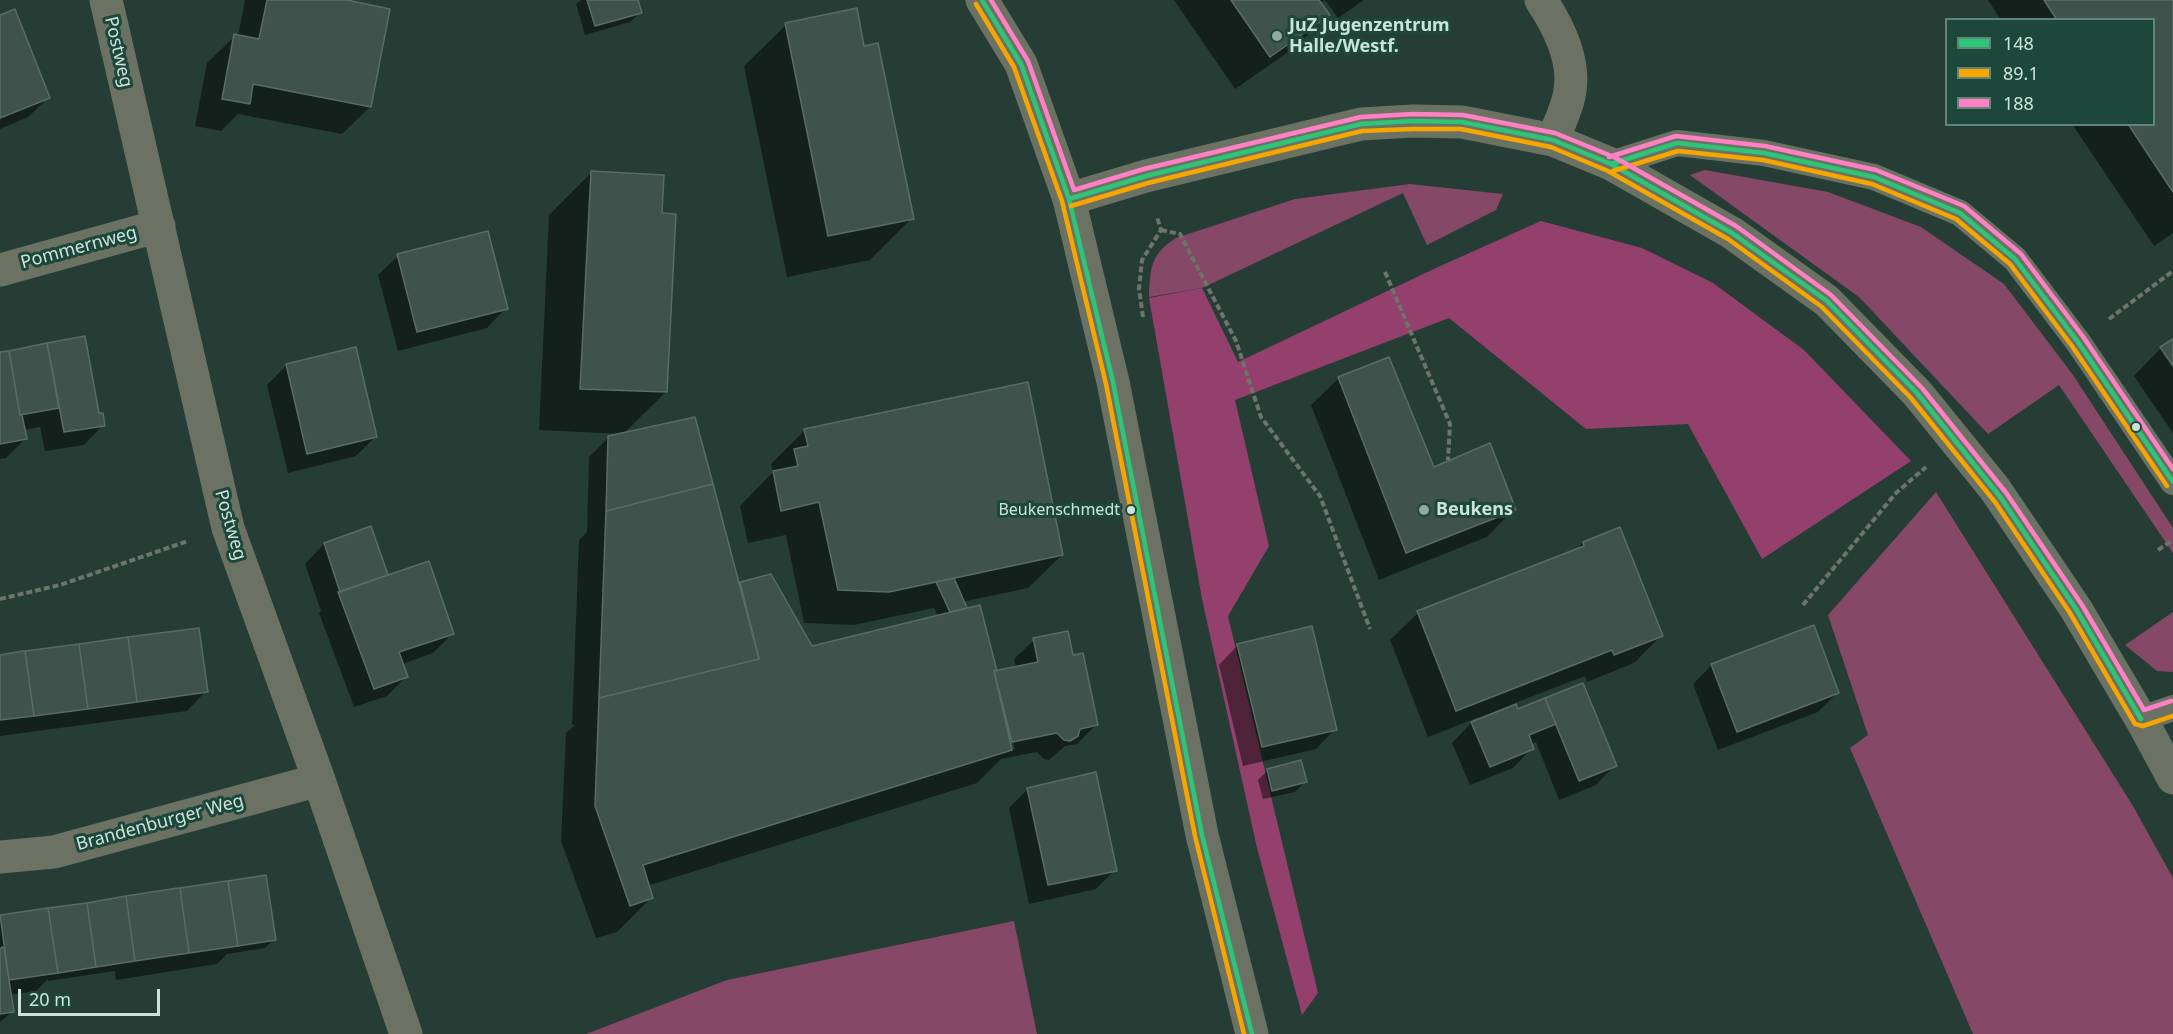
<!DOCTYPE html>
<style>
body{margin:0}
#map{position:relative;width:2173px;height:1034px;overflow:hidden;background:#263d36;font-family:"Noto Sans",sans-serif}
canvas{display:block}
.legend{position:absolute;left:1945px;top:18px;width:210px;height:108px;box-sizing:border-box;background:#1c473a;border:2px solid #62857a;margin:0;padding:8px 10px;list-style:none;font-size:18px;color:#cce3da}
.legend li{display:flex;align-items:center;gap:12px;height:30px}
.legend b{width:30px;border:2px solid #62857a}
.scale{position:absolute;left:18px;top:989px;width:142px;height:27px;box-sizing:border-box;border:3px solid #cce3da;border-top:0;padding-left:8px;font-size:18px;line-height:21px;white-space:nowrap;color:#cce3da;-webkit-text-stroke:4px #1c473a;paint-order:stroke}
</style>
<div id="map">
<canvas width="2173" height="1034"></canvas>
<ul class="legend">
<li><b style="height:8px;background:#2dc577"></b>148</li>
<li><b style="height:8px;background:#f7a600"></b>89.1</li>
<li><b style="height:8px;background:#ff80c5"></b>188</li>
</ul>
<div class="scale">20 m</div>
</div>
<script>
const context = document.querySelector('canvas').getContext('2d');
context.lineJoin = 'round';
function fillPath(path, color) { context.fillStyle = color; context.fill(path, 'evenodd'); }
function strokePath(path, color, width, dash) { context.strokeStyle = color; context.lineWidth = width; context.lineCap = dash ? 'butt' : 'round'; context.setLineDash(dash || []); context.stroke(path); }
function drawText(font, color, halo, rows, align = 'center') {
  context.font = font + ' "Noto Sans",sans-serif'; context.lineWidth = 6; context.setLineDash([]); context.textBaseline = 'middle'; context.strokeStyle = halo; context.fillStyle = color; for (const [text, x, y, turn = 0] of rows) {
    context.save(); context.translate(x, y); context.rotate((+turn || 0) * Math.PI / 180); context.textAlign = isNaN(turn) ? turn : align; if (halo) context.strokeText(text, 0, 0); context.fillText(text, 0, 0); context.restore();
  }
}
fillPath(new Path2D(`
 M1705,170l123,22 93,35 83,57 69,91 100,153v25l-114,-168 -71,49 -129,-137 -169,-122z
 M1410,184l93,10 -7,16 -69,35 -24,-52 -201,95 -53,9c1,-27 1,-43 27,-59l119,-39z
 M1936,492l197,314 40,72v156h-200l-123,-286 18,-13 -40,-120z
 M2173,612v60l-16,-1 -32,-26z
 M1014,921l23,113h-451l141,-54z`), '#854867');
fillPath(new Path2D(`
 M1541,221l101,27 71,35 91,67 107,111 -149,98 -74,-135 -102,5 -137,-111 -214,82 34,146 -41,70 90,377 -16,22 -45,-167 -55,-249 -53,-301 53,-10 36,74 200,-95z`), '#93406c');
fillPath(new Path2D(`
 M245,0h95l30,107 -28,27 -104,-20 -17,17 -26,-5 12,-63 28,-27h3z
 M581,0h55l4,13 -10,9 -45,13 -9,-31z
 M1174,0h151l-5,3 8,12 -34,33 -59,41z
 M1325,0h39l-26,18z
 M1988,0h185v233l-19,13 -82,-122h82v-104h-153z
 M0,17l48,81 -20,19 -28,12z
 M786,25l77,22 49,171 -42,42 -83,17 -43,-211z
 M591,173l69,41 6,178 -43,42 -84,-4 10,-215z
 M398,256l108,52 -19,20 -89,23 -20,-76z
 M83,338l15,77 5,10 -19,20 -39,6 -5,-24 -16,3 1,9 -19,19 -6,1v-106z
 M2173,341v92l-39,-57 27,-28z
 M287,365l88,72 -19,19 -68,17 -21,-88z
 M1339,378l94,91 81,40 -27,28 -108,43 -68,-175z
 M805,430l257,125 -34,33 -66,14 34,70 20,-4 -2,-9 20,-19 38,16 24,69 -19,19 -12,2 -16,14 -5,-1 -7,-7 -36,7 -24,24 -330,103 4,12 -34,34 -21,6 -35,-97 5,-108 9,-8h-3l7,-185 8,-8 2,-75 20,-20 129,149 2,-3 71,65 127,-31 -4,-9 -80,17 -50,-2 -18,-88 -38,8 -8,-37 33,-34 -2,-8zM752,636l4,5 7,25 -3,1zM996,685h3l16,64 -3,1z
 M1583,543l78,93 -27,27 -47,19 -2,-6 -70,27 2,8 65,-26 33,80 -19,20 -37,15 -23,-58 -5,2 1,4 -19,20 -43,17 -18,-42 19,-20 9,-3 -1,-3 -51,20 -38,-97 28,-27 157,-62z
 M324,544l63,33 66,56 -20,20 -31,11 4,13 -19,19 -33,11 -35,-94 2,-2 -16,-47z
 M1238,645l97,84 -19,20 -73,17 -24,-101z
 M0,657l206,34 -19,20 -187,25z
 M1712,665l125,28 -19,19 -100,38 -25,-66z
 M1268,770l37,12 -10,10 -32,7 -5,-19z
 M1028,789l87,81 -19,19 -67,15 -20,-96z
 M126,899l149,39 -10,10 -38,6 -10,10 -101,16 -1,-9 -67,10v-2l-12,12 -27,4 3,17 -12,10v-105zM114,962v3l-64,10v-3z`), '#0007');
const building = new Path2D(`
 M267,0h80l43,9 -19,98 -118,-23 -3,20 -28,-5 12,-65 25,5z
 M587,0h51l4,13 -47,13z
 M1231,0h88l11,15 -60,42z
 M2044,0h129v192l-45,-68h26v-104h-97z
 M857,8l7,38 14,-3 36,176 -86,17 -43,-213z
 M15,9l35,89 -50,20v-103z
 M591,171l73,4 -2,38 14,1 -9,178 -87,-3z
 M488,231l20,78 -91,23 -20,-78z
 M85,336l14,77h4l2,13 -41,6 -17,-89z
 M2173,339v27l-13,-19z
 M47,343l12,65 -39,7 -11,-64z
 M356,347l21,90 -70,17 -21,-90z
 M9,351l11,64h2l5,24 -27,5v-92z
 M1389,357l45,110 56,-24 26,67 -110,43 -68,-176z
 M1028,382l35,173 -174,37 -51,-2 -19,-88 -38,9 -8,-40 25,-5 -4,-17 14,-3 -4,-17z
 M695,417l18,67 -107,27 2,-75z
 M713,484l46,175 -160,39 7,-187z
 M371,526l17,49 -48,17 -16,-49z
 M1620,527l43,109 -49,19 -2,-5 -156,61 -39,-100 167,-65 -1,-4z
 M429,561l25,73 -55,18 9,25 -34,12 -36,-97z
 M771,574l41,72 168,-41 17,66h-3l18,79 -369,115 10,33 -23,8 -35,-100 4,-108 160,-39 -19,-77z
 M954,578l13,30 -17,4 -14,-30z
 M1814,625l25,68 -102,39 -26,-68z
 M1312,626l25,104 -75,17 -25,-103z
 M199,628l9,64 -71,10 -9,-65z
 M1068,631l5,24 10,-2 15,72 -18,4 -2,7 -8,5 -6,-1 -7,-7 -45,9 -18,-71 44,-9 -5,-24z
 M128,637l9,65 -49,7 -9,-65z
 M79,644l9,65 -54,7 -9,-65z
 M23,651h2l9,65 -34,4v-65z
 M1583,683l34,83 -38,15 -34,-83z
 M1545,698l11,26 -27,11 5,14 -44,18 -19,-45 45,-18 2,5z
 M1301,760l6,22 -35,9 -5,-22z
 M1096,772l21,99 -69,14 -21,-97z
 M266,875l10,65 -38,6 -10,-65z
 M226,881h2l10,65 -49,7 -9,-65z
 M178,888h2l9,65 -54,8 -9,-65z
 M126,896l9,65 -39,6 -9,-64z
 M87,903l9,64 -38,6 -10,-65z
 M48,908l10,65 -49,7 -9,-65z
 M2,947l2,1 10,64 -14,2v-65z`);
fillPath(building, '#3f524c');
strokePath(building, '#596c66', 1.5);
strokePath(new Path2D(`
 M1161,230l19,4 56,107 25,76 59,79 50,133
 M1385,272l65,152 -2,36
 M1143,317l-4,-28 3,-29 19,-30 -4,-13
 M2109,319l64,-48
 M2158,550l15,-10
 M0,599l60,-14 128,-44
 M1803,605l93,-112 30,-26`), '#6d756b', 4, [6, 3]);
strokePath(new Path2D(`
 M1611,164l66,-21 87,10 110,24 86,36 55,46 63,83 95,140
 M2141,719l32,-11`), '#6b7264', 26);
strokePath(new Path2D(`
 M106,0l122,528 91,252 87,254
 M1541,0c18,27 36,62 28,96 -3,15 -11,30 -16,44
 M1069,199l77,-23 215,-52 52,-3 49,1 91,18 58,24 121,69 95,68 90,92 78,96 81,120 65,110 32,59
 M0,270l159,-44
 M0,857l54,-5 265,-72`), '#6b7264', 33);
strokePath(new Path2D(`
 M982,0l39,64 48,135 44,183 89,453 50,199`), '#6b7264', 33);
strokePath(new Path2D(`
 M982,0l39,64 48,135 44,183 89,453 50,199
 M1611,164l66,-21 87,10 110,24 86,36 55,46 63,83 95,140
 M1069,199l77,-23 215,-52 52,-3 49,1 91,18 58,24 121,69 95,68 90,92 84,105 75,111 65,110`), '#2dc577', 4.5);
strokePath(new Path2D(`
 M976,4l38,63 48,134 44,183 89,452 49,198
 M1613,171l65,-20 85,9 109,24 84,35 54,45 62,82 95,140
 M1071,206l77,-23 214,-52 51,-2h48l90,18 57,24 120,68 94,68 89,91 84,104 75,111 65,111 8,2 30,-10`), '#f7a600', 4.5);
strokePath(new Path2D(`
 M991,0l37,61 46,129 70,-21 217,-52 52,-3 50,1 92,18 59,24 122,69 95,69 91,93 85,106 75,111 62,105 27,-9
 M1609,157l67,-21 89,10 111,24 88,36 57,48 63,84 89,131`), '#ff80c5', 4.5);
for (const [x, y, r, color] of [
 [1277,36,6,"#92a9a1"],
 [2136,427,5,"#cce3da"],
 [1131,510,5,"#cce3da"],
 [1424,510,6,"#92a9a1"]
]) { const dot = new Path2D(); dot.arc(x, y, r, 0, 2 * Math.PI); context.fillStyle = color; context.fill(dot); strokePath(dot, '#1c473a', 2); }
drawText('16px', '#cce3da', '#1c473a', [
 ["Beukenschmedt",1120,510]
], 'right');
drawText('bold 18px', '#cce3da', '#1c473a', [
 ["JuZ Jugenzentrum",1289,26],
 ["Halle/Westf.",1289,47],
 ["Beukens",1436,510]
], 'left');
drawText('18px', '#cce3da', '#1c473a', [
 ["Postweg",118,52,77],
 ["Pommernweg",79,248,-15],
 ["Postweg",230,525,74],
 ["Brandenburger Weg",160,823,-15]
]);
</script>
